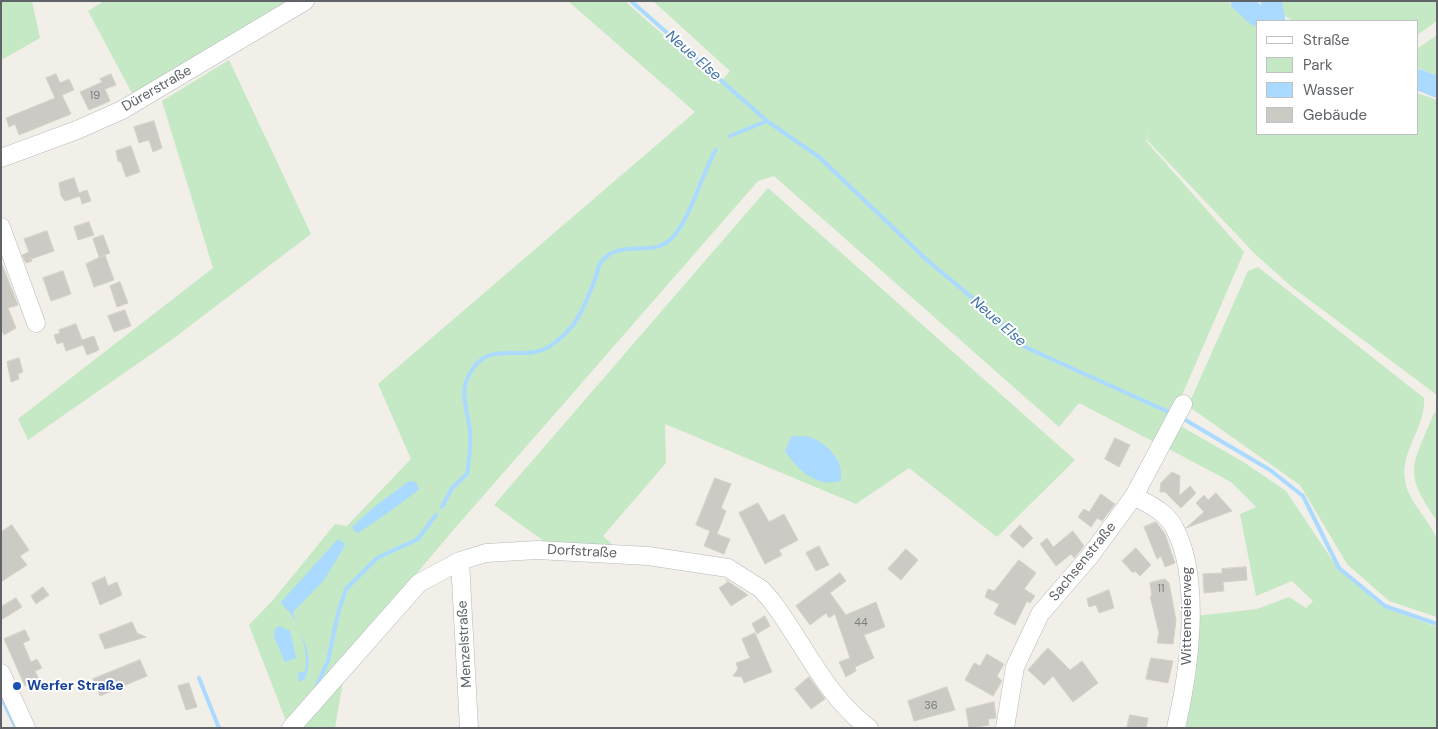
<!DOCTYPE html>
<meta charset="utf-8">
<style>
body{margin:0}
#map{position:relative;width:1438px;height:729px;overflow:hidden;background:#f1efe8;font-family:"DM Sans",sans-serif}
canvas{display:block}
.frame{position:absolute;inset:0;border:2px solid #5f6368;pointer-events:none}
.legend{position:absolute;left:1256px;top:20px;width:162px;height:115px;box-sizing:border-box;background:#fff;border:1px solid #bfc1c3;margin:0;padding:6px 9px;list-style:none;font-size:15px;color:#5f6368}
.legend li{display:flex;align-items:center;gap:10px;height:25px}
.legend b{width:25px;border:1px solid #bfc1c3}
</style>
<div id="map">
<canvas width="1438" height="729"></canvas>
<div class="frame"></div>
<ul class="legend">
<li><b style="height:6px;background:#fff"></b>Straße</li>
<li><b style="height:14px;background:#c5e8c5"></b>Park</li>
<li><b style="height:14px;background:#aadaff"></b>Wasser</li>
<li><b style="height:14px;background:#cccac5"></b>Gebäude</li>
</ul>
</div>
<script>
const context = document.querySelector('canvas').getContext('2d');
context.lineJoin = 'round';
function fillPath(path, color) { context.fillStyle = color; context.fill(path, 'evenodd'); }
function strokePath(path, color, width, dash) { context.strokeStyle = color; context.lineWidth = width; context.lineCap = dash ? 'butt' : 'round'; context.setLineDash(dash || []); context.stroke(path); }
function drawText(font, color, halo, rows, align = 'center') {
  context.font = font + ' "DM Sans",sans-serif'; context.lineWidth = 4; context.setLineDash([]); context.textBaseline = 'middle'; context.strokeStyle = halo; context.fillStyle = color; for (const [text, x, y, turn = 0] of rows) {
    context.save(); context.translate(x, y); context.rotate((+turn || 0) * Math.PI / 180); context.textAlign = isNaN(turn) ? turn : align; if (halo) context.strokeText(text, 0, 0); context.fillText(text, 0, 0); context.restore();
  }
}
fillPath(new Path2D(`
 M1,1h31l8,37 -37,21 -2,-3z
 M104,1h188l-158,96 -46,-86z
 M568,1h60l-1,2 92,81 11,-13 -77,-70h574l30,25v108h160v-41l20,7v295l-145,-108 -37,-33 -108,-114 4,-13 -5,14 98,111 -65,150 -23,41 -77,-40 -20,24 -285,-251 -16,5 -309,354 -161,191 -39,-101 24,-25 62,-76 12,2 64,-67 -33,-75 317,-272z
 M1261,1h176v20l-20,14v-14h-124z
 M1437,35v41l-20,-9v-18z
 M229,60l82,174 -141,107 -142,99 -10,-21 195,-151 -51,-167z
 M768,188l307,272 -78,77 -88,-69 -53,36 -191,-80 1,39 -63,73 27,25 -78,-4 -11,-18 -47,-34z
 M1258,267l166,131c2,29 -24,53 -19,82 3,22 22,36 31,57 2,9 1,66 1,80l-48,-16 -42,-37 -47,-79 -112,-79 60,-135z
 M1437,412v109c-35,-51 -25,-54 -3,-108z
 M1177,424l68,39 41,28 53,79 45,37 53,20v101h-251l10,-55v-57l61,-7 32,-12 17,11 7,-7 -21,-20 -36,15 -16,-82 16,-7 -25,-25 -66,-35z
 M343,681l-8,47h-34z`), '#c5e8c5');
fillPath(new Path2D(`
 M792,436c6,1 15,-1 20,2 16,6 34,25 28,43 -24,7 -43,-12 -55,-30z
 M409,481l7,1 3,7c-3,4 -57,43 -62,44l-3,-2 -2,-4 21,-19z
 M338,539l7,5 -2,5 -19,31 -31,32c6,23 23,41 12,67l-6,3 -1,-9 7,-2c4,-17 -4,-43 -14,-57 -4,-5 -7,-6 -10,-12z
 M279,626l11,5 6,27 -11,4 -11,-25 1,-8z`), '#aadaff');
strokePath(new Path2D(`
 M631,1l136,120 52,36 109,104 58,48 37,37 150,68
 M730,136l37,-15
 M1182,418l88,52 33,26 36,72 46,38 52,18
 M442,507l10,-19 15,-14c2,-13 4,-28 3,-42 -1,-19 -11,-36 -2,-55 20,-43 55,-10 85,-33 25,-18 30,-35 41,-62 3,-7 3,-15 8,-21 17,-21 44,-6 64,-18 22,-14 35,-69 50,-93
 M199,678l20,50
 M317,685l11,-24 10,-48 8,-24 31,-31 41,-19 18,-24
 M2,699l14,29`), '#aadaff', 4);
strokePath(new Path2D(`
 M1241,1l15,14 12,6
 M1271,1l4,20
 M1417,79l20,8`), '#aadaff', 21);
const building = new Path2D(`
 M56,74l4,9 9,-4 5,11 -12,5 9,19 -52,21 -4,-11 -6,3 -3,-9 49,-20 -9,-20z
 M111,74l5,11 -11,4 5,12 -21,9 -9,-18 22,-10 -2,-3z
 M154,121l8,27 -9,4 -4,-12 -10,3 -5,-16z
 M131,146l9,26 -14,5 -5,-15 -3,-1 -2,-10z
 M74,178l5,15 8,-3 4,11 -9,3 -2,-8 -15,5 -4,-5 -2,-13z
 M89,222l5,13 -16,5 -4,-13z
 M47,231l7,20 -23,8 -1,-2 2,4 -6,2 -4,-8 7,-3 -5,-13z
 M103,235l7,18 -11,4 -6,-18z
 M105,255l9,25 -20,7 -8,-23z
 M1,262l17,43 -10,3 8,20 -12,7 -3,-7z
 M63,271l8,23 -20,7 -8,-23z
 M120,282l8,21 -11,4 -7,-21z
 M125,310l6,16 -17,6 -6,-16z
 M76,324l6,16 12,-4 5,14 -12,5 -4,-10 -17,6 -3,-9 -6,2 -3,-9 6,-2 -1,-3z
 M19,358l4,14 -5,2 1,5 -8,3 -4,-20z
 M1115,438l15,7 -11,22 -14,-8z
 M1172,472l8,4 -1,20 11,-10 6,7 -15,15 -16,-16h-5l1,-9z
 M715,478l16,6 -10,24 5,3 -9,23 13,5 -6,15 -20,-8 6,-15 -14,-6z
 M1216,493l16,18 -46,17 18,-16 -8,-9 8,-8 4,5z
 M1101,494l14,10 -13,17 -5,-3 -6,9 -13,-10 6,-8 5,3z
 M758,503l11,19 15,-8 14,26 -19,10 3,5 -17,9 -26,-51z
 M1156,522l9,12 10,29 -10,4 -4,-11 -4,3 -13,-32z
 M12,525l17,25 -9,6 7,9 -26,17v-50z
 M1020,525l13,13 -10,10 -13,-12z
 M1073,531l11,15 -10,12 -3,-4 -15,12 -16,-22 7,-6 6,9z
 M819,546l10,19 -13,6 -10,-18z
 M1136,548l15,17 -11,11 -5,-5 -2,2 -11,-12z
 M906,549l12,11 -17,20 -13,-11z
 M1019,560l17,13 -12,16 11,7 -5,7 -3,-2 -12,24 -21,-11 5,-10 -14,-7 3,-8 6,2z
 M1246,567l1,13 -24,2 1,9 -20,2 -1,-19 19,-1v-4z
 M840,573l6,8 -16,12 16,22 30,-13 9,25 -21,8 10,23 -19,9 1,4 -10,6 -7,-15 11,-4 -15,-44 -6,4 -3,-5 -16,12 -14,-19z
 M105,577l3,9 9,-4 5,13 -22,10 -8,-22z
 M1165,579l4,4 7,37 -3,24 -16,-1 2,-10 -9,-37h2l-2,-13z
 M726,580l22,15 -17,11 -12,-18 9,-6z
 M43,587l6,8 -13,9 -5,-8z
 M1109,590l5,18 -15,5 -3,-8 -7,2 -2,-8z
 M16,598l6,9 -21,13v-13z
 M765,616l5,10 -13,8 -5,-10z
 M132,622l5,11 9,4 -41,12 -6,-14z
 M25,630l5,10 -7,3 8,19 6,-3 5,9 -7,3 4,9 -14,6 -21,-47z
 M755,633l17,39 -28,11 -2,-6 -9,-1 5,-7 -2,-6 14,-5 -8,-19z
 M1048,648l22,22 12,-9 16,22 -25,19 -20,-26 -9,9 -16,-15z
 M987,654l17,10 -7,12 5,5 -9,15 -28,-16 9,-17 6,3z
 M1151,658l22,3 -5,22 -22,-4z
 M140,660l7,16 -47,20 -7,-17z
 M809,677l16,22 -14,10 -16,-20z
 M189,683l8,24 -11,3 -8,-24z
 M947,687l8,23 -41,11 -6,-20z
 M994,702l2,16 -8,1 1,6 -20,3 -3,-19z
 M1130,715l18,3 -2,10h-19z`);
fillPath(building, '#cccac5');
strokePath(building, '#d6d1c6', 1);
const minor = new Path2D(`
 M1,158l76,-28 45,-20 183,-109
 M1,227l35,96
 M1134,496c16,9 33,16 41,33 27,53 14,143 1,199
 M460,561l9,167
 M1,673l25,55
 M291,728l128,-145 41,-22 26,-8 51,-3 111,6 80,12 33,21 10,11c32,42 55,97 98,128
 M1005,728l10,-61 25,-53 50,-58 44,-60 49,-92`);
strokePath(minor, '#b5b8bc', 19);
strokePath(minor, '#fff', 18);
for (const [x, y, r, color] of [
 [17,686,5,"#1a4fb4"]
]) { const dot = new Path2D(); dot.arc(x, y, r, 0, 2 * Math.PI); context.fillStyle = color; context.fill(dot); strokePath(dot, '#fff', 2); }
drawText('11px', '#7a7d7f', null, [
 ["19",95,96],
 ["11",1161,589],
 ["44",861,623],
 ["36",931,706]
]);
drawText('14px', '#5f6368', '#fff', [
 ["Dürerstraße",157,89,-30],
 ["Dorfstraße",582,552,3],
 ["Sachsenstraße",1083,562,-51],
 ["Wittemeierweg",1187,616,-90],
 ["Menzelstraße",465,644,-93]
]);
drawText('bold 14px', '#164399', '#fff', [
 ["Werfer Straße",27,686]
], 'left');
drawText('italic 15px', '#4174aa', '#fff', [
 ["Neue Else",693,56,41],
 ["Neue Else",998,322,41]
]);
</script>
